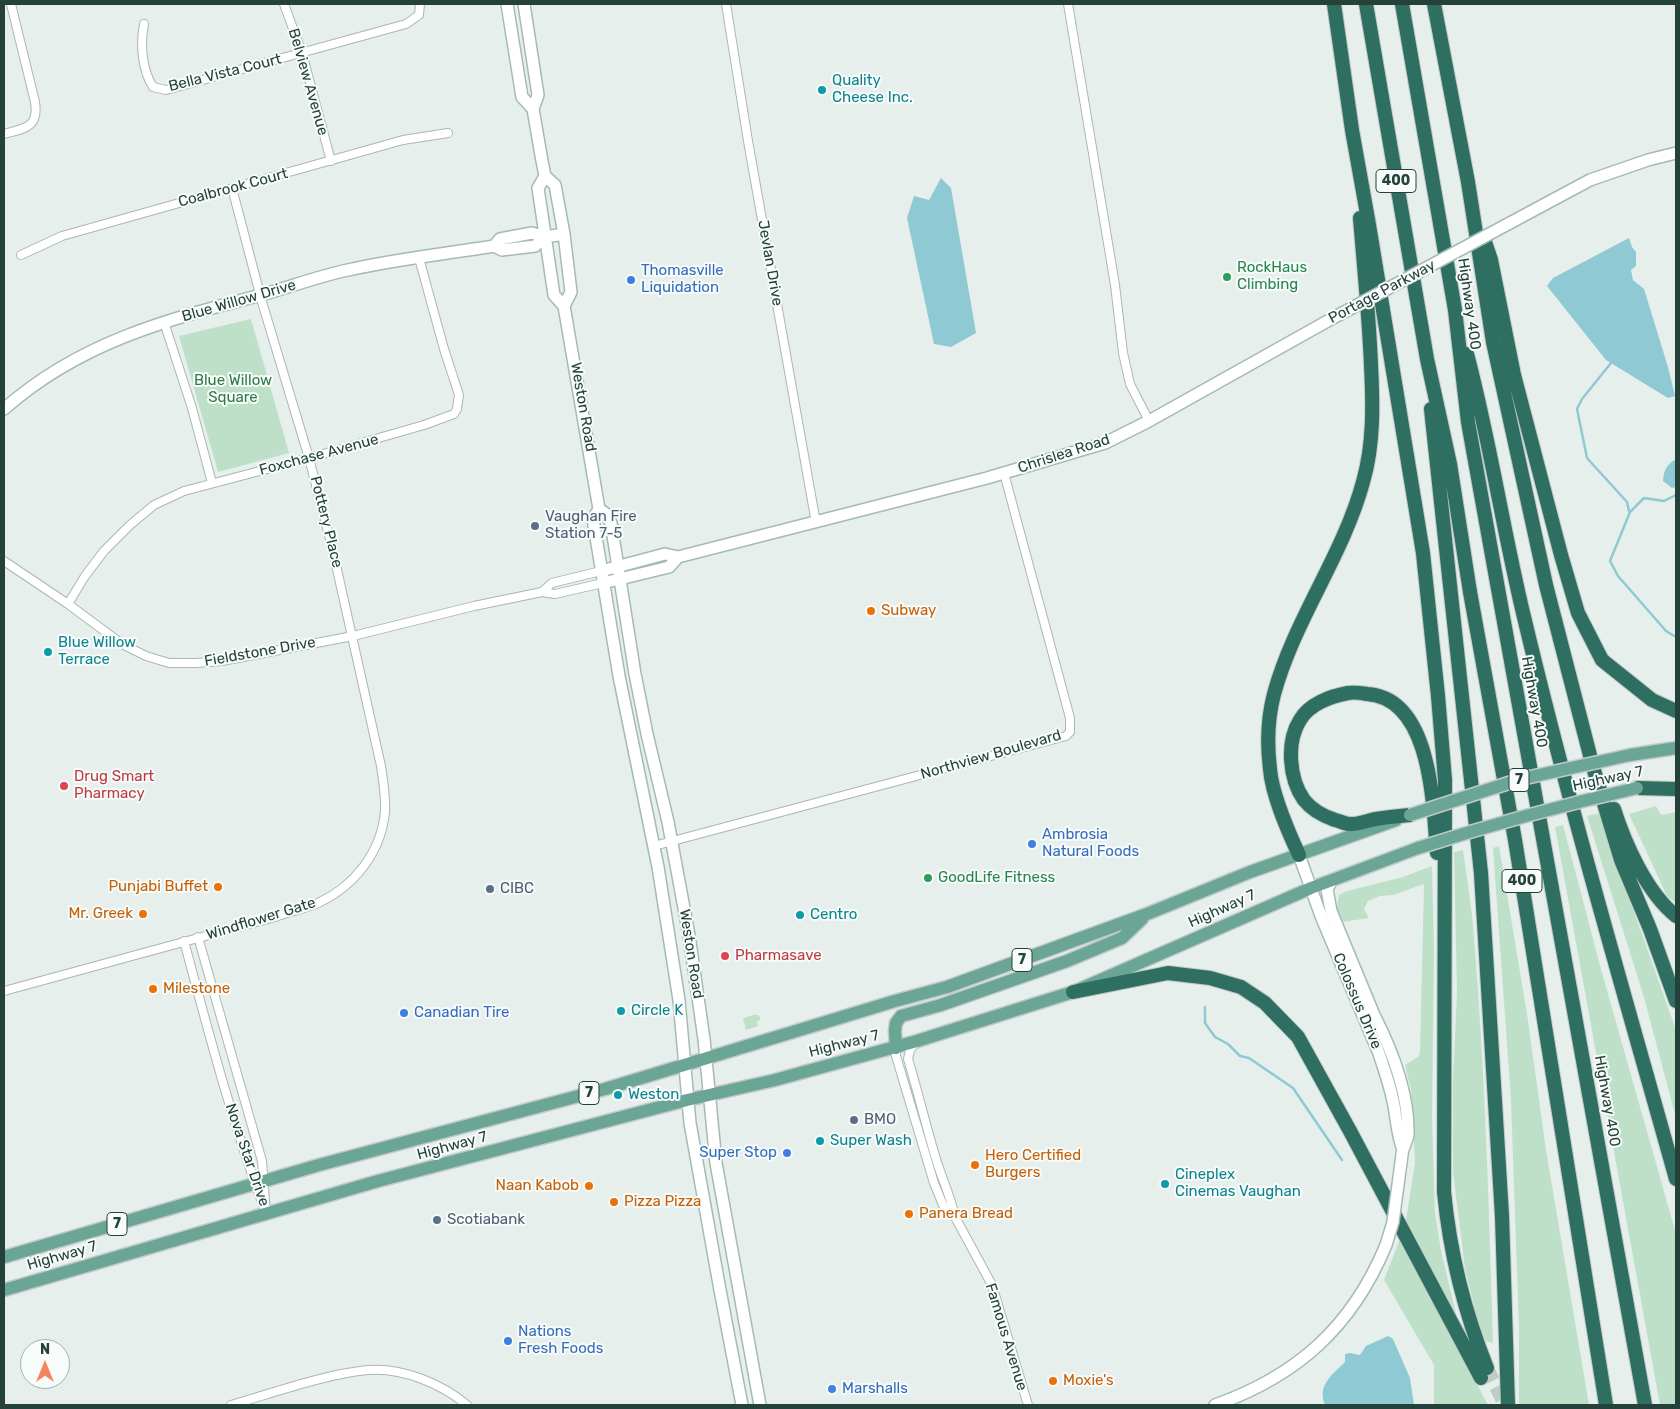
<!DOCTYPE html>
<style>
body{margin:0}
#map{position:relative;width:1680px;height:1409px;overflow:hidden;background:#e6efeb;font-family:Rubik,sans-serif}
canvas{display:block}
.frame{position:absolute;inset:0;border:5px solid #24423a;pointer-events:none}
.north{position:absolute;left:20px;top:1339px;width:50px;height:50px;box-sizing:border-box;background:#f7fbf9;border:1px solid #a3b1ad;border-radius:50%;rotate:0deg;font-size:14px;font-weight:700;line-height:20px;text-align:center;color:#24423a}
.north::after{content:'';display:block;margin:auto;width:18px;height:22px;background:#f4845f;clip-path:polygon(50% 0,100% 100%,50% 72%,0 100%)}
</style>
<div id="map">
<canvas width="1680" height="1409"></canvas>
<div class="frame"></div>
<div class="north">N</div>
</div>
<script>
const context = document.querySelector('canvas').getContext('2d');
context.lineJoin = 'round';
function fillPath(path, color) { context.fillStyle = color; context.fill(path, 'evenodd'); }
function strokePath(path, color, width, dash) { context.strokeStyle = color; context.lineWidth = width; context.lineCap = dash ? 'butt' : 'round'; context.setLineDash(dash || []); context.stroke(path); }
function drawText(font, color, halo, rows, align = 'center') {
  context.font = font + ' Rubik,sans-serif'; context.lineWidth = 4; context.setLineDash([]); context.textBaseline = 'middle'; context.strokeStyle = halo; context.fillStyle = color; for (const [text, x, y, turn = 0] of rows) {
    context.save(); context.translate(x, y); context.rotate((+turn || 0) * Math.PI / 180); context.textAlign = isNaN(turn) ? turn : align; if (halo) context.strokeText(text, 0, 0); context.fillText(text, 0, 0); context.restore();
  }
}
fillPath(new Path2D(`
 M251,319l38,134 -71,19 -39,-136z
 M1656,806l5,9 15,-3v91l-9,-7 -38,-82z
 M1599,813l77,217v88l-33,-124 -56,-178z
 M1563,825l38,144 75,265v171h-16l-105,-578z
 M1499,846l28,168 19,136 43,255h-70v-77l-8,-228 -18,-252z
 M1463,850c4,29 9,58 11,87 11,135 15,271 19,406l-7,-2 -8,-19 -13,-54 -12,-96v-91l4,-89 -3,-140z
 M1432,866l2,84 -2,168 3,95 6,38 16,67 -44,-80 -7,-18 9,-57 -4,-73 -6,-25 13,-8 2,-5 4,-168 -31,11 -13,1 -12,5 -4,8 5,9 -27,4 -5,-14 2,-13 8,-4 56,-14z
 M753,1015h5l2,2v3l-3,2 1,4 -12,4 -3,-12z
 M1400,1239l88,166h-54v-40l-50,-85z`), '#bfe0c8');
fillPath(new Path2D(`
 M941,178l10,10 25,145 -25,14 -17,-3 -27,-126 7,-22 15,4z
 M1629,238l3,9 4,5v14l-5,4 2,10 11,9 24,78 7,29 -7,2 -62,-38 -59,-74 6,-8z
 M1676,459v28l-4,1 -9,-7c1,-11 3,-16 13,-22z
 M1388,1336l5,3 17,39 4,27h-89c-8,-20 7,-30 20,-43v-8l5,-1 10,2 6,-9z`), '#8ec9d4');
strokePath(new Path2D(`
 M1611,363l-29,36 -5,10 10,49 40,44 2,9
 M1676,495l-12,6 -20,-3 -14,14 -20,49 8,15 48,55 10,6
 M1205,1007v16l10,14 13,7 12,12 9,2 44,30 49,72`), '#8ec9d4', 2.5);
strokePath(new Path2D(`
 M1487,1368l18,37`), '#bfccc8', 14, [14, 7]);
const street = new Path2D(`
 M284,4l18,49 29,108
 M726,4l22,137 68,382
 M1068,4l47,281 8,68 7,31 19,37
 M144,24c-4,20 -2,46 9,63l13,3 240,-66 13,-9 1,-11
 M4,134c21,-6 35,-6 31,-32l-24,-98
 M21,255l41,-19 341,-96 45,-7
 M164,322l28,86 20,75
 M4,561l64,43 54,40 24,12 23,7h27l26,-2 131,-25 121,-30 68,-14 13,2 48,-11
 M542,592l10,-9 49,-12
 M68,604l17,-28 19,-25 26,-26 24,-20 30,-14 125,-33 115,-33 30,-11 3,-5 2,-14 -15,-46 -25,-91
 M654,846l412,-110 4,-4v-14l-66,-245
 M198,937l64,224 4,53
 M184,941c24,89 47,178 79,264
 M4,991l271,-74c14,-5 29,-8 43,-14 37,-17 63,-51 67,-91 1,-16 -2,-31 -4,-46l-49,-219 -23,-89 -47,-156 -30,-114
 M917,1041l-7,9 -2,9c10,33 18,67 28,100 6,20 15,38 19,58
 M896,1048v8l38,127 9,22 12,12 37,68 36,120
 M231,1405c42,-12 94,-31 137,-35 34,-3 74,14 99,35`);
const secondary = new Path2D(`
 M507,4l15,93 11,12 9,52 3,15 -7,12 16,107 10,11 35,203 -6,10 26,157 39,191 21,133 11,123 30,167 22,115
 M524,4l14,91 -5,14
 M545,176l10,9 9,49 7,58 -7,14
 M1508,224l82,-44 58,-20 28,-7
 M494,246l6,-7 32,-6 13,4 19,-3
 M4,409c76,-67 162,-89 257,-114 29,-8 58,-19 87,-25 48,-11 97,-16 146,-24l8,4 33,-4 10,-9
 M599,509l7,5 5,9 24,151 12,60 21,88 21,113 15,104 12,124 44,242
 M601,571l64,-17 13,3 309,-79 118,-35 44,-22 184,-103
 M603,583l66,-16 9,-10
 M1299,855l22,61 57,135c7,20 14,40 17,61 2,13 3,25 8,38
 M1332,880l-5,9 4,22 43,104c19,37 35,78 34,120 -1,6 -5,12 -6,19
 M1215,1405c82,-29 137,-78 171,-160`);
const primary = new Path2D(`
 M1630,755l46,-7
 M896,1048l-1,-18 1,-7 5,-7 40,-11 126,-44 55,-23 20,-19
 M4,1257l315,-92 286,-76 290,-88 52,-14 200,-73 103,-42 146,-52
 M4,1290l374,-109 309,-81 88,-20 142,-39 156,-49 238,-104 107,-40`);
const highway = new Path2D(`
 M1334,4l18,126 17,95 54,328 15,143 7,84 -1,412c6,61 20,119 43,176
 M1366,4l61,355 23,105 20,128 45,248 91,565
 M1402,4l53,306 13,112 177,983
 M1434,4l34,178 25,160 53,243 47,182 28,93 29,69 26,72
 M1484,239l7,21 23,115 47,180 17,58 24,47 50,40 24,11
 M1467,354c23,87 36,176 57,263 45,189 100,376 152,562
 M1431,409l50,464 21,343 6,189
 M1637,788l39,1
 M1614,809c11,35 33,84 62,107
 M1410,815c-11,1 -23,2 -34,4 -8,1 -18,6 -26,5 -5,0 -10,-3 -15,-4 -12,-4 -23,-10 -31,-20 -15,-21 -18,-58 -4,-80 9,-16 31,-24 48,-27 6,-1 13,0 19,1 65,4 66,112 70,159
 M1299,855c-11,-24 -27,-60 -29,-86 -3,-24 -2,-52 4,-75 20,-74 69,-138 89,-212 11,-38 10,-78 8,-117 -2,-49 -7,-98 -11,-147
 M1073,992l95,-19 42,5 31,9 24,16 33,34 52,94 131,247`);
strokePath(street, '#a8b8b2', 10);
strokePath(secondary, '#a4bbb3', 14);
strokePath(primary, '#c2cac8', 15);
strokePath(highway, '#c2cac8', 16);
strokePath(street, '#fff', 8);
strokePath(secondary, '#fff', 11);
strokePath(primary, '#6aa596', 12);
strokePath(highway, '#2f6f62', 14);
const secondaryBridge = new Path2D(`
 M1333,318l175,-94
 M1386,1245l7,-23 9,-67`);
const primaryBridge = new Path2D(`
 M1410,815l111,-36 109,-24
 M1418,848c72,-23 145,-43 219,-60`);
strokePath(secondaryBridge, '#a4bbb3', 14, []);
strokePath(primaryBridge, '#c2cac8', 15, []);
strokePath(secondaryBridge, '#fff', 11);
strokePath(primaryBridge, '#6aa596', 12);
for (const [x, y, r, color] of [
 [822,90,5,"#0f9aa8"],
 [1227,277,5,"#2e9e5b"],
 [631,280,5,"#3f7fe0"],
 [535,526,5,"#5c6f8a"],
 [871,611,5,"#e8710a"],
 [48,652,5,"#0f9aa8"],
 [64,786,5,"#e0444e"],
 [1032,844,5,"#3f7fe0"],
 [928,878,5,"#2e9e5b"],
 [218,887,5,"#e8710a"],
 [490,889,5,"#5c6f8a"],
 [143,914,5,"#e8710a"],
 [800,915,5,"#0f9aa8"],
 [725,956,5,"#e0444e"],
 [153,989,5,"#e8710a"],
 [621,1011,5,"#0f9aa8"],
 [404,1013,5,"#3f7fe0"],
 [618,1095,5,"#0f9aa8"],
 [854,1120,5,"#5c6f8a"],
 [820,1141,5,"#0f9aa8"],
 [787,1153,5,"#3f7fe0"],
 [975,1165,5,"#e8710a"],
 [1165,1184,5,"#0f9aa8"],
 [589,1186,5,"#e8710a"],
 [614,1202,5,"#e8710a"],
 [909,1214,5,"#e8710a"],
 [437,1220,5,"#5c6f8a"],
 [508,1341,5,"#3f7fe0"],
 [1053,1381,5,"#e8710a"],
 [832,1389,5,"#3f7fe0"]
]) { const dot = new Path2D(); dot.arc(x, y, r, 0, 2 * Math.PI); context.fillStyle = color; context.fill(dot); strokePath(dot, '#f7fbf9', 2); }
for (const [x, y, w] of [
 [1396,181,40],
 [1519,780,20],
 [1522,881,40],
 [1022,960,20],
 [589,1093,20],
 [117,1224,20]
]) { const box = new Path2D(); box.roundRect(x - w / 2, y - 11.5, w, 23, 4); context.fillStyle = '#f7fbf9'; context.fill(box); strokePath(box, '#24423a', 1); }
drawText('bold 14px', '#24423a', null, [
 ["400",1396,181],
 ["7",1519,780],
 ["400",1522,881],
 ["7",1022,960],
 ["7",589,1093],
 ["7",117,1224]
]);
drawText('15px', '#24423a', '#f7fbf9', [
 ["Bella Vista Court",225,73,-14],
 ["Belview Avenue",308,82,74],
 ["Coalbrook Court",233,188,-15],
 ["Jevlan Drive",770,263,80],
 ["Portage Parkway",1382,292,-28],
 ["Blue Willow Drive",239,301,-16],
 ["Highway 400",1469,304,82],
 ["Weston Road",583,407,80],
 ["Chrislea Road",1064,454,-18],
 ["Foxchase Avenue",319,455,-15],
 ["Pottery Place",326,522,76],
 ["Fieldstone Drive",260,652,-10],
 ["Highway 400",1534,702,80],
 ["Northview Boulevard",991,755,-16],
 ["Highway 7",1608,779,-12],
 ["Highway 7",1222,909,-24],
 ["Windflower Gate",261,919,-17],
 ["Weston Road",691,954,81],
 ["Colossus Drive",1357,1001,67],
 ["Highway 7",844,1044,-14],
 ["Highway 400",1607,1101,80],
 ["Highway 7",452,1146,-15],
 ["Nova Star Drive",247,1155,71],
 ["Highway 7",62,1256,-16],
 ["Famous Avenue",1006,1337,73]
]);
drawText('15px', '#0d838f', '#f7fbf9', [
 ["Quality",832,81],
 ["Cheese Inc.",832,98],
 ["Blue Willow",58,643],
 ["Terrace",58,660],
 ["Centro",810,915],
 ["Circle K",631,1011],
 ["Weston",628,1095],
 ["Super Wash",830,1141],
 ["Cineplex",1175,1175],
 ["Cinemas Vaughan",1175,1192]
], 'left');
drawText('15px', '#27864d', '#f7fbf9', [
 ["RockHaus",1237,268],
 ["Climbing",1237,285],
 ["GoodLife Fitness",938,878]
], 'left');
drawText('15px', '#366cbe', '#f7fbf9', [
 ["Thomasville",641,271],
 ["Liquidation",641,288],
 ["Ambrosia",1042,835],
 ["Natural Foods",1042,852],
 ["Canadian Tire",414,1013],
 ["Super Stop",777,1153,"right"],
 ["Nations",518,1332],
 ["Fresh Foods",518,1349],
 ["Marshalls",842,1389]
], 'left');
drawText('15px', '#2d7a4b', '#f7fbf9', [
 ["Blue Willow",233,381],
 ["Square",233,398]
]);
drawText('15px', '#4e5e75', '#f7fbf9', [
 ["Vaughan Fire",545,517],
 ["Station 7-5",545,534],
 ["CIBC",500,889],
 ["BMO",864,1120],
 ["Scotiabank",447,1220]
], 'left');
drawText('15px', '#c56008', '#f7fbf9', [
 ["Subway",881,611],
 ["Punjabi Buffet",208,887,"right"],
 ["Mr. Greek",133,914,"right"],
 ["Milestone",163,989],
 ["Hero Certified",985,1156],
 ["Burgers",985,1173],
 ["Naan Kabob",579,1186,"right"],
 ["Pizza Pizza",624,1202],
 ["Panera Bread",919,1214],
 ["Moxie's",1063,1381]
], 'left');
drawText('15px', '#be3a42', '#f7fbf9', [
 ["Drug Smart",74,777],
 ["Pharmacy",74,794],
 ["Pharmasave",735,956]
], 'left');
</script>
